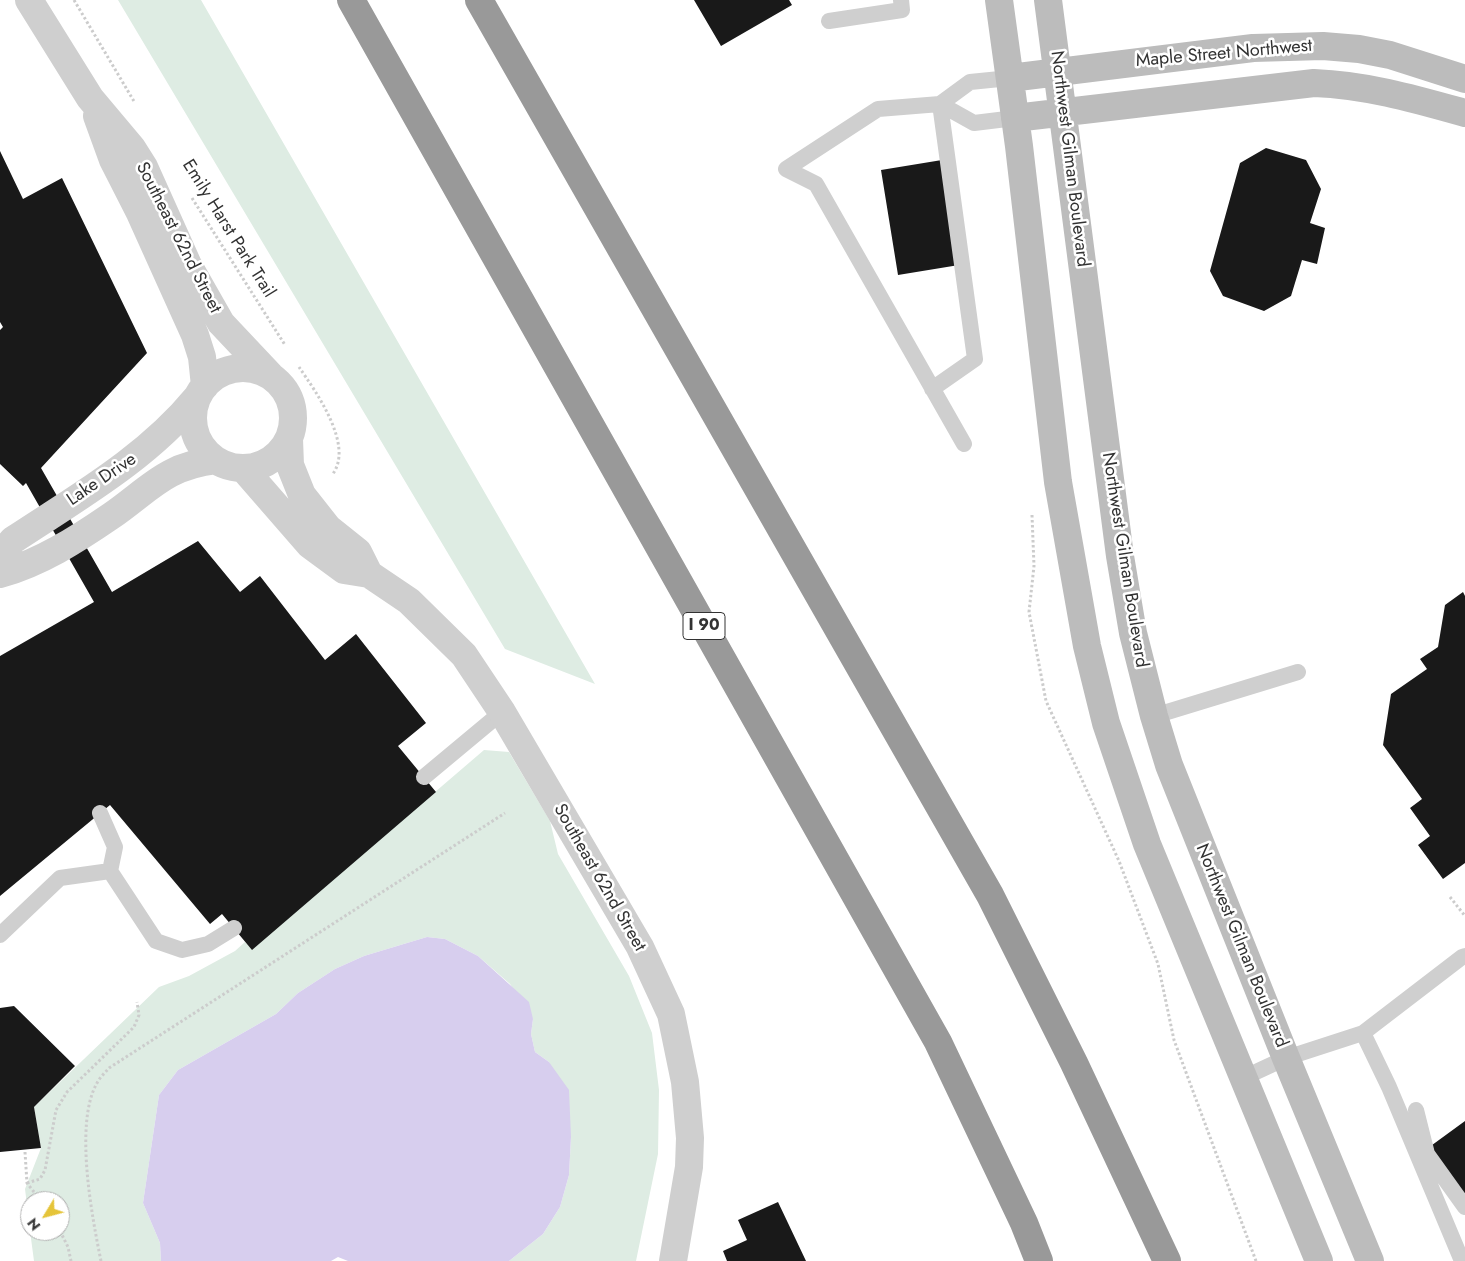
<!DOCTYPE html>
<style>
body{margin:0}
#map{position:relative;width:1465px;height:1261px;overflow:hidden;background:#fff;font-family:Jost,sans-serif}
canvas{display:block}
.north{position:absolute;left:20px;top:1191px;width:50px;height:50px;box-sizing:border-box;background:#fff;border:1px solid #adadad;border-radius:50%;rotate:233deg;font-size:14px;font-weight:700;line-height:20px;text-align:center;color:#323232}
.north::after{content:'';display:block;margin:auto;width:18px;height:22px;background:#e5c439;clip-path:polygon(50% 0,100% 100%,50% 72%,0 100%)}
</style>
<div id="map">
<canvas width="1465" height="1261"></canvas>
<div class="north">N</div>
</div>
<script>
const context = document.querySelector('canvas').getContext('2d');
context.lineJoin = 'round';
function fillPath(path, color) { context.fillStyle = color; context.fill(path, 'evenodd'); }
function strokePath(path, color, width, dash) { context.strokeStyle = color; context.lineWidth = width; context.lineCap = dash ? 'butt' : 'round'; context.setLineDash(dash || []); context.stroke(path); }
function drawText(font, color, halo, rows, align = 'center') {
  context.font = font + ' Jost,sans-serif'; context.lineWidth = 5; context.setLineDash([]); context.textBaseline = 'middle'; context.strokeStyle = halo; context.fillStyle = color; for (const [text, x, y, turn = 0] of rows) {
    context.save(); context.translate(x, y); context.rotate((+turn || 0) * Math.PI / 180); context.textAlign = isNaN(turn) ? turn : align; if (halo) context.strokeText(text, 0, 0); context.fillText(text, 0, 0); context.restore();
  }
}
fillPath(new Path2D(`
 M118,0h83l394,684 -90,-35z
 M484,750l25,2 41,69 8,33 71,122 23,57 7,57 -1,64 -22,107h-127l34,-27 17,-27 9,-32 2,-38 -22,-75 -14,-10 -4,-18 2,-15 -23,-35 -32,-28 -33,-17 -18,-2 -63,19 -29,13 -37,24 -22,21 -98,56 -19,25 -16,108 17,40 1,18h-127l-4,-30h30v-30h-30v28l-5,-40 16,-41 -7,-41 125,-120 30,-11 46,-25 10,-9 7,7z`), '#deece3');
fillPath(new Path2D(`
 M427,937l18,2 33,17 51,46 4,17 -2,15 4,18 14,10 20,28 2,47 -2,38 -9,32 -17,27 -34,27h-161l-10,-4 -7,4h-170l-1,-18 -17,-40 16,-108 19,-25 98,-56 22,-21 37,-24 29,-13z`), '#d7ceee');
fillPath(new Path2D(`
 M694,0h95l3,5 -71,41z
 M1266,148l40,12 15,29 -11,34 15,5 -8,36 -15,-4 -11,36 -27,15 -41,-15 -13,-25 30,-108z
 M0,151l23,48 39,-21 85,175 -106,115 71,124 86,-51 42,51 20,-16 65,84 31,-26 70,89 -28,23 38,46 -184,158 -30,-36 -12,10 -100,-119 -110,91v-240l94,-54 -68,-119 -3,3 -23,-22v-134l3,-3 -3,-5z
 M942,160l17,105 -61,10 -17,-105z
 M1463,592l2,4v267l-22,16 -25,-34 12,-9 -20,-28 12,-9 -39,-54 8,-51 36,-25 -7,-10 18,-12 7,-42z
 M14,1006l61,60 -41,41 7,41 -41,4v-144z
 M1465,1121v76l-37,-49z
 M778,1202l28,59h-79l-4,-10 24,-11 -9,-20z`), '#191919');
strokePath(new Path2D(`
 M74,0l61,103
 M192,198l93,147
 M299,367c17,25 56,79 33,108
 M1032,515l2,51 -5,46 17,89 73,160 39,103 16,76 82,221
 M1450,897l15,19
 M25,1152l2,31 14,18
 M27,1183l13,-4 5,-9 11,-60 11,-18 67,-65 5,-12 -2,-13
 M60,1231l8,16 3,14
 M101,1261c-9,-44 -27,-138 -4,-178 3,-6 8,-10 12,-15l396,-255`), '#ccc', 3, [2.5, 2.5]);
strokePath(new Path2D(`
 M829,21l73,-11 -1,-10
 M940,104l34,19 41,-5
 M786,169l30,15 148,260
 M786,169l92,-60 62,-5 30,-22 40,-4
 M932,389l43,-30 -35,-255
 M1154,716l144,-44
 M424,777l78,-65
 M100,813l15,34 -5,24
 M0,935l60,-57 50,-7 46,70 26,9 26,-6 26,-16
 M1363,1033l26,54 73,174
 M1243,1078l43,-20 77,-25 99,-76 3,-1
 M1416,1110l11,44 38,53`), '#cfcfcf', 16);
strokePath(new Path2D(`
 M29,0l61,98 42,50 12,19 44,98 33,58 49,52
 M97,116l16,44 27,53 55,122 7,22 3,29
 M193 418a50 50 0 1 1 100 0a50 50 0 1 1-100 0Z
 M289,439l1,26 12,30 26,33 30,24 11,22
 M243,468l67,77 34,25 25,4 40,27 55,54 38,57 138,235 31,67 14,68 5,56 -1,29 -16,94
 M0,555l13,-15c65,-43 134,-82 184,-143
 M0,574c40,-11 76,-34 111,-58 39,-27 54,-50 105,-56`), '#cfcfcf', 28);
strokePath(new Path2D(`
 M999,0l20,146 39,336 29,164 19,77 41,121 172,417
 M1048,0l72,556 13,77 21,83 15,49 117,293 84,203
 M1010,78l243,-30 70,-2 36,3 31,6 75,24
 M1015,118l299,-35c53,2 101,16 151,30`), '#bcbcbc', 28);
strokePath(new Path2D(`
 M351,0l587,1042 86,181 15,38
 M479,0l511,895 84,168 93,198`), '#999', 28);
for (const [x, y, w] of [
 [704,626,42]
]) { const box = new Path2D(); box.roundRect(x - w / 2, y - 13.5, w, 27, 4); context.fillStyle = '#fff'; context.fill(box); strokePath(box, '#323232', 1); }
drawText('bold 16px', '#323232', null, [
 ["I 90",704,626]
]);
drawText('18px', '#323232', '#fff', [
 ["Maple Street Northwest",1224,54,-5],
 ["Northwest Gilman Boulevard",1069,159,83],
 ["Emily Harst Park Trail",228,229,58],
 ["Southeast 62nd Street",178,238,63],
 ["Lake Drive",102,480,-34],
 ["Northwest Gilman Boulevard",1124,560,81],
 ["Southeast 62nd Street",599,878,60],
 ["Northwest Gilman Boulevard",1241,946,68]
]);
</script>
